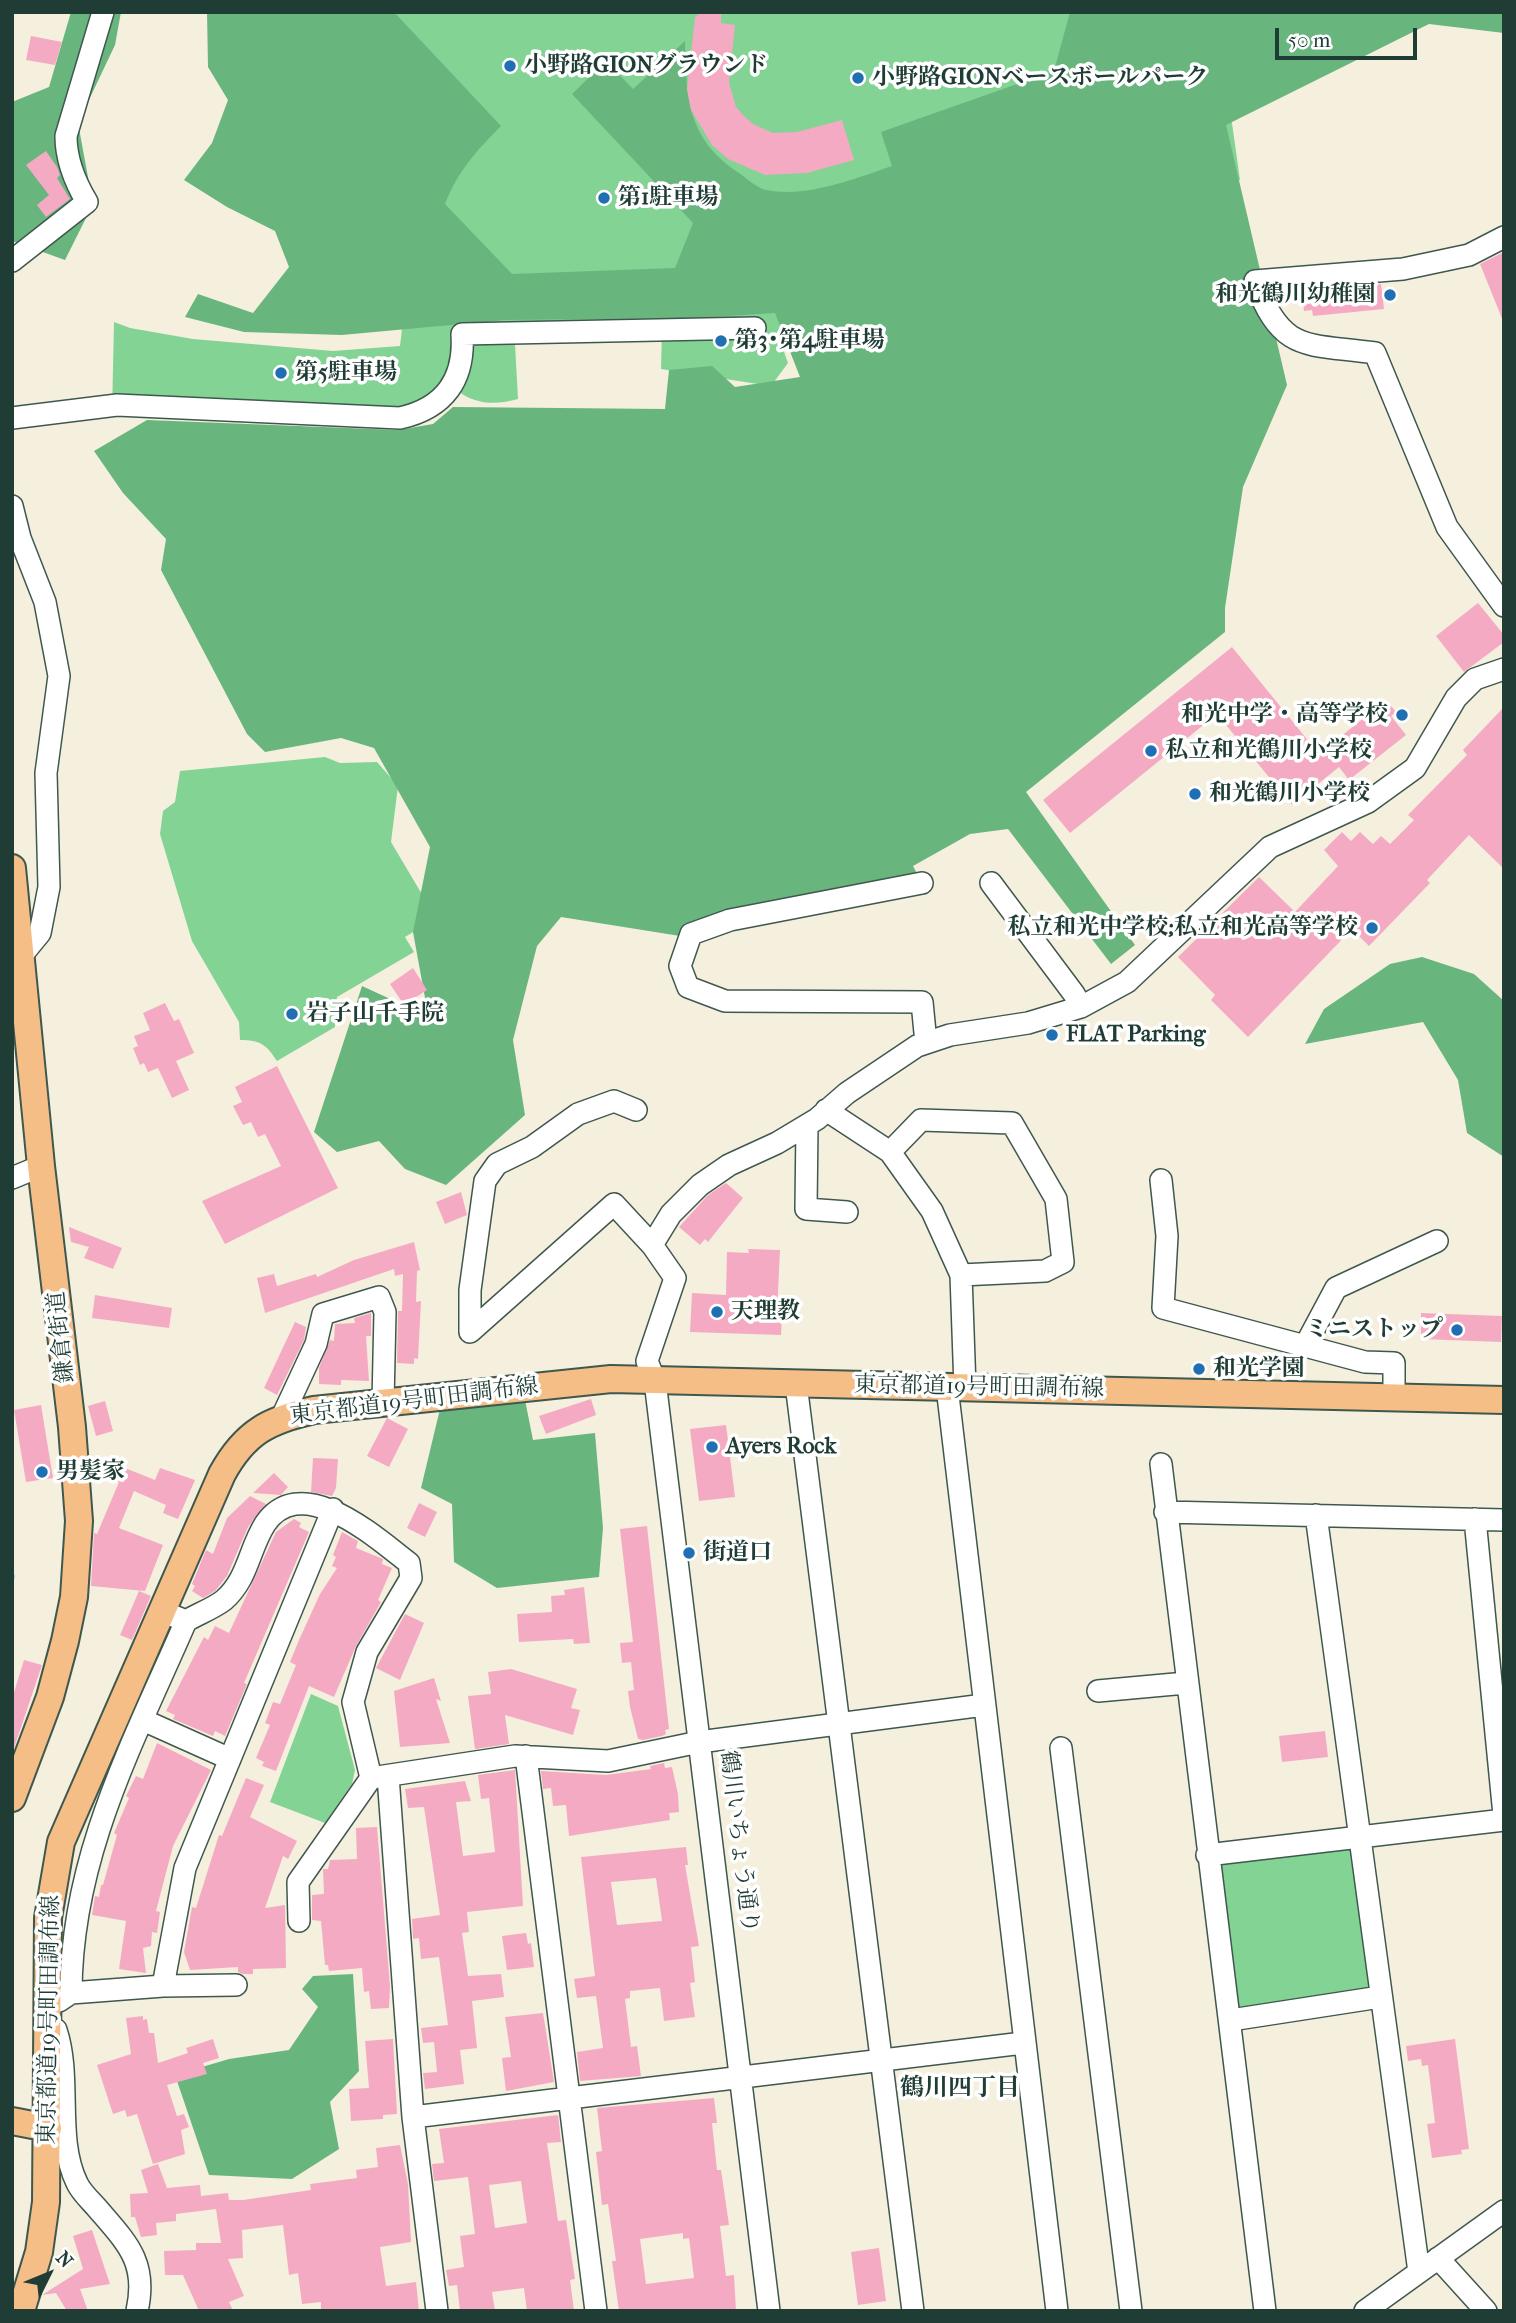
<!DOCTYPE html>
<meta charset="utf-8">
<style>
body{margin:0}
#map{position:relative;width:1516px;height:2323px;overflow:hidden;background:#f5efde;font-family:"IM FELL French Canon",serif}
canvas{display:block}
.frame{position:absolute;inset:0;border:14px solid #1f3d34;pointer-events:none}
.north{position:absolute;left:14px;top:2239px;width:70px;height:70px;-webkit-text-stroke:5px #fff;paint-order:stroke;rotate:47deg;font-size:19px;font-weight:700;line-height:28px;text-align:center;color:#1f3d34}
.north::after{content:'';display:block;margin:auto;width:24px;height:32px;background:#1f3d34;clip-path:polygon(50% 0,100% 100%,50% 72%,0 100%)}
.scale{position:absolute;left:1275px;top:28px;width:142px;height:32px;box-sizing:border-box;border:4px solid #1f3d34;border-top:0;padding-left:9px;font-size:21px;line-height:24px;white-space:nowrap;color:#1f3d34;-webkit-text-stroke:5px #fff;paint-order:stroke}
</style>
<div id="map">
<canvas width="1516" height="2323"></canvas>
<div class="frame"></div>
<div class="north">N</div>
<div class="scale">50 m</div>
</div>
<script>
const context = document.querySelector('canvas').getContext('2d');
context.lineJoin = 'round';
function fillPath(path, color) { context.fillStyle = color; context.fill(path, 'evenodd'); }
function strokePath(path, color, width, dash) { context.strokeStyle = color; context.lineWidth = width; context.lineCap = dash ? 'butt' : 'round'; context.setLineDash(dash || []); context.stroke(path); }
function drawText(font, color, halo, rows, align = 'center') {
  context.font = font + ' "IM FELL French Canon","Noto Serif JP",serif'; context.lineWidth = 7; context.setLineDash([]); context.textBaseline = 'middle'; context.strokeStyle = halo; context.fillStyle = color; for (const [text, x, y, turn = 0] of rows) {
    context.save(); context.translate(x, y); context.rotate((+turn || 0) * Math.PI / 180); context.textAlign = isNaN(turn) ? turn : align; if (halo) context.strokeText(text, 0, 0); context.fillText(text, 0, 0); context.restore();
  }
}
fillPath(new Path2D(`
 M328,12h875l27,97 10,71 -47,9 -349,113 -66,33 10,28 -17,23 -110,-17 1,-41 -148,-2 4,73c-21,6 -42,6 -60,-8 -18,21 -31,32 -59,34l-287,-11 2,-92 16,6 63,11 140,12 67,-5 8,-67z
 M325,757l15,6 37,-1 21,24 -7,56 45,76 -31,19 9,15 -77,45 -2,30 -58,34c-11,-17 -17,-21 -37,-21l-1,-18 -47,-81 -32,-107 3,-23 12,-9 5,-31z
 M311,1694l27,12 17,64 -3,14 -27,39 -55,-21z
 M1346,1843l8,6 16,136 -8,8 -121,15 -9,-6 -13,-136 6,-8z`), '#82d394');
fillPath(new Path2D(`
 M71,12h50l-6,33 -37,78 15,81 -28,56 -53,-19v-139l37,-15z
 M207,12h187l107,114c-24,24 -43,45 -56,78l67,70 163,-6 18,-45 -121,-129 34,-33 27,28 52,-48c1,56 2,98 54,132 7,5 18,15 27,17 41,8 88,-11 126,-24l-11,-34 173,-61 16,-59h434v21l-75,-9 -203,101 61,260 -44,102 -18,121v24l-199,160 109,153 -24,19 -103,-135 -38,5 -57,32 9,17 -242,53 -119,-19 -24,29 -24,94 12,75 -79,70 -41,-16 -26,-28 -42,11 -23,-20 48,-146 37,17 31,22 -17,-93 17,-85 -56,-99 -33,-10 -76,14 -18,-18 -86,-164 5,-31 -43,-46 -29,-42 53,-31 251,10 35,-6 20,-17 212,2 4,-39 43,-4 23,21 65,-10 -25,-64 -78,5 -192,2 -163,15 -98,-3 -59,-15 13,-23 55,19 36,-46 -14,-36 -48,-24 -43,-27 28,-37 16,-43 -20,-33z
 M1422,957l52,17 30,27v156l-37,-24 -9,-53 -35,-58 -118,22 19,-35 66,-45z
 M525,1400l8,40 62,-7 8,95 -4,49 -102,11 -43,-26 -2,-58 -31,-16 19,-79z
 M353,1974l6,97 -29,31 9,47 -47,30 -83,-4 -34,-100 54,-16 60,-9 29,-43 -16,-18 11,-13z`), '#69b57e');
strokePath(new Path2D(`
 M12,1576v1`), '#5daad6', 5);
fillPath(new Path2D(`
 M700,12h21v11l14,2 -6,58 7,24 7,8 10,9 20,9 24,-1 45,-12 12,40 -47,13 -42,2 -37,-16 -16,-14 -21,-35 -4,-21 8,-71z
 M31,36l31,6 -7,23 -29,-5z
 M46,151l11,16 3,8 -3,3 13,21 -24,18 -9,-12 12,-10 -23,-30z
 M1504,252v69h-1l-23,-57z
 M1381,284l3,25 -71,7 -1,-6 -8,1 -2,-19z
 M1478,603l26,32v7l-40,30 -28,-36z
 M1232,647l87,107 67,-54 10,12 -5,4 15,19 -57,45 -10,-13 -47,38 -75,-91 -147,119 -27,-33z
 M1504,707v162l-35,-34 -42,45 3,3 -61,63 -17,-17 -104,108 -37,-37 4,-5 -37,-38 81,-80 36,35 43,-46 -14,-16 18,-18 9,9 9,-9 13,12 8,-8 9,8 24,-24 -6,-5 59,-60 -4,-5z
 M413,968l14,22 -23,15 -14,-21z
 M165,1003l9,18 5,-2 15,34 -18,8 13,29 -17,8 -14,-30 -10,4 -4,-9 -4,2 -7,-17 5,-2 -4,-10 16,-6 -7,-17z
 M277,1066l61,122 -113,56 -23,-43 79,-35 -16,-32 -7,3 -7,-15 -8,3 -10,-19 9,-4 -7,-15z
 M726,1183l17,15 -35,44 -3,-3 -5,6 -21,-18 29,-32z
 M461,1192l6,23 -22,9 -9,-22z
 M69,1227l53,21 -9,21 -29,-11 5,-11 -18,-5z
 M414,1242l6,28 -3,1 -1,31 5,-1 -3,58 -4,-1v6l-17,-1 1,-52h4l1,-37 -8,2 -1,-7 -129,44 -8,-35 17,-4 3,12 39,-12 1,3 37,-17z
 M748,1249l32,1 -3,63h5l-1,22 -91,-3 2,-39 34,2 1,-43 22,1z
 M95,1295l77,13 -3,20 -77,-10z
 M371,1313v23h-5l3,45 -28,-1v5l-22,-1v-16l11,-28 4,1 1,-17 20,-1 -1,-5z
 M1421,1313l81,3 -1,26 -80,-3z
 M295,1322l11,5 -2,13 -27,55 -13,-7z
 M591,1399l5,16 -50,19 -7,-18z
 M105,1401l8,30 -17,5 -8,-30z
 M41,1405l12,73 -27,4 -12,-72z
 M387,1418l21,11 -19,38 -22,-11z
 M726,1425l9,72 -36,4 -9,-72z
 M313,1458l25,1 -2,29 -4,8 -21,-4z
 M120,1466l35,14 5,-12 35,12 -17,39 -15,-6 3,-8 -32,-14 -15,37 44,17 -18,46 -54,-5 3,-53 3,1 22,-52 -5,-2z
 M274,1473l14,14 -7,8 -28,-2z
 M250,1496l16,8 -18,23 -21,49 -12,15 -12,7 -11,-7 3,-5 -3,-2 14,-34 7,4 14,-36z
 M419,1503l18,9 -12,25 -18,-9z
 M294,1519l7,4 -2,4 10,5 -65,151 3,1 -22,52 -10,-5 -2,5 -40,-17 2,-4 -9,-4 38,-74 4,3 7,-14 14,7 47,-101z
 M647,1526l22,203 -4,1 1,4 -4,2 -19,4 -5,-1 -8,-32 -2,-16 6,-1 -3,-28 -9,1 -2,-20 13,-1 -13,-113z
 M342,1532l16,9 -2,7 27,11 -1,5 10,4 -14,32 3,2 -25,44 -22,51 -25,-11 -33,85 -14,-5 2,-4 -8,-4 14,-33 -5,-2 8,-21 7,2 16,-39 -6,-3 9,-22 21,-46 17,-26 -5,-2 4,-9 -3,-2z
 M584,1587l6,56 -16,1 -1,-5 -54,3 -2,-28 35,-2 -1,-16 14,-1 -1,-5z
 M139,1591l12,5 -19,44 -12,-5z
 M405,1614l19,9 -24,57 -24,-12z
 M24,1660l18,5 -28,83 -2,-49z
 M511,1669l66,20 -6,19 9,2 -7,25 -68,-20 4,29 -34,5 -7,-53 23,-2 -3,-22z
 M434,1678l7,23 -5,-2 14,44 -50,4 -6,-56z
 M1325,1731l3,26 -46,5 -3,-26z
 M157,1743l54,27 -38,76 -17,65 4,1 -3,21 -5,-1 -1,14 -8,2 3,25 -27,-4 7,-48 -34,-6 3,-19 4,1 2,-12h2l14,-50 -3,-2 15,-35 -3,-2 10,-20 7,3z
 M664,1763l1,5 7,-1 6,27 1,18 -10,1 1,7 -101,16 -3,-31 -13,1 -2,-18 -8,1 -2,-18 65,4 45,-6 -1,-3z
 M515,1770l8,136 -56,6 2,20 -7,1 6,43 33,-2 3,23 -32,4 5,47 -17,2 4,34 -39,5 -2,-16 14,-1 -3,-30 -11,1 -2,-15 27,-3 -9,-68 -18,2 -2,-21 -6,1 -1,-20 28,-4 -16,-108 -16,1 -3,-19 60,-8 6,20 -15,1 7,54 32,-4 -6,-54 -8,1 -3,-24z
 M246,1778l18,7 -14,32 47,24 -9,18 -5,-3 -18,52 20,-3 1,63 -33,1v5h-10l-5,-2v-5l-48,3 -6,-18 8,-45 4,1 23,-73 3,1z
 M377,1827l13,159 -1,22 -18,1 -2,-18 -5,1 -2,-24 -33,3 -1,-6h-3l-4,-44 -9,-1v-25l12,-1 -1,-25h5l2,-9 27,-1 -1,-31z
 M686,1847l2,18h-3l14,81 -8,1 4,35 -5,1 5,34 -31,4 -4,-33 -30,3v7l-5,1 6,48 6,-1 4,30 -61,5 -3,-29 26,-4 -7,-52 -19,2 -3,-19 21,-3 -14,-119zM656,1878l6,43 -45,4 -6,-43z
 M526,1933l2,11 3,-1 3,24 -27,3 -5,-34z
 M543,2013l11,69 -48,9 -4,-33 9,-1 -6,-40z
 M143,2016v4l4,-1 2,14h5l4,30 30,-10 -2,-5 27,-9 6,19 -16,5 4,11 -40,11 10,31 7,-2 5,13 -8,3 4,24 -32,10 -16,-50 -10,3 -2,-7 -12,4 -16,-49 34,-11 -5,-36z
 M393,2039l4,75 -14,1v4l-32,2 -2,-32 20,-1 -4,-47z
 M1455,2039l14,110 -8,1 1,4 -30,4 -5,-34 8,-1 -7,-58 -6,1 -1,-7 -13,2 -2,-15z
 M714,2098l3,25h-5l5,47h4l8,55 -9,1 6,50 8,-1 2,36h-117l-7,-50h4l-8,-57 -6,1 -6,-53 6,-1 -5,-43zM683,2233v6l6,-1 5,40 -48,6 -6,-45z
 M558,2115l3,27 -14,1 11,78 8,-1 9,59 -5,1 4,31h-47l-3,-23 -32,4 3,19h-35l-3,-26 -8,1 -3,-16 18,-3 -4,-31 15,-2 -7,-57 -34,4 -2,-17 12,-1 -5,-34zM521,2181l6,42 -32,5 -6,-43z
 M400,2145l8,39 3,58 -31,5 6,39 30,-4 3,29h-98v-9l-19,2 -4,-31 -9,2 -6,-50 -41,5 1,28 -15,1 16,37 -15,6 4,9h-34l-16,-36h-18l-1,-24 32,-1v-7h25l-5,-34 -40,5v7l-20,2 1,12 -16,2 -6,-20h-4l-1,-23 18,-1 -7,-23 17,-6 9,24 33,-3 1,11 27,-3 1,7h14l68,-10 -1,-6 47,-6 -1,-8 22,-3 -2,-19z
 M92,2230l18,54 -30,5 8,22h-21l-11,-18 -14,2 41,-26 -10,-33z
 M879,2248l7,53 -28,4 -7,-53z`), '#f5aac4');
const minor = new Path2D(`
 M1504,237l-35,18 -66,14 -148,12c27,73 51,62 120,72l72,174 57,79
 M12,261l75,-59c-12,-20 -21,-43 -21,-66l37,-124
 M12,418l105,-13 283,13c45,-10 65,-39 62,-84l293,-6
 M12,506l8,32 25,64 14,74 -13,97 3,114 -9,46 -18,22h-10
 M922,883l-192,37 -39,14 -11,32 8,21 37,14 197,1 4,41
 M991,883l83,111 7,13
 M636,1110l-22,-9 -36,13 -46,33 -35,17 -12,17 -15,109v42l144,-128 38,41
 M826,1110l64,42 42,59 29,64 4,113
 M807,1125l-1,84 41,3
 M890,1152l31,-32 91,3 44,76 7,63 -18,9 -84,4
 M12,1178l29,-12
 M1161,1180l6,56 -4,72 202,54 29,1v35
 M1305,1346l31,-58 101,-47
 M796,1384l117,927
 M947,1387l110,924
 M282,1417l34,-73 7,-30 56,-17 6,15 -2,90
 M1161,1464l104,847
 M1165,1512l339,8
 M1316,1515l103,757
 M1475,1519l29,296
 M161,1611l25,10c12,-7 28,-13 38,-21 24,-21 25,-51 41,-76 37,-54 111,14 144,39l2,15 -44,74 -14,50 18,76
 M1098,1691l88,-8
 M143,1720l87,39
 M1061,1748l70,563
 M526,1756l70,555
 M388,1776l25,341 24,194
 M1207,1855l297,-35
 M299,1921l-1,-39 73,-104 144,-22 93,5 91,-19 285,-37
 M163,1986l22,-118 148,-359
 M71,1993c0,-136 62,-250 115,-372
 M59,2001l12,-8 92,-7 73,-1
 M1231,2020l149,-23
 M45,2029l11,1c16,48 -1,108 21,153 4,9 13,17 20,25 30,35 51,54 40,103
 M413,2117l610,-74
 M1438,2258l48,53
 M769,2311l-110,-897 -4,-33 -8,-20 28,-83 -23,-33 19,-31 29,-29 29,-20 48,-22 40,-24 30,-26 70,-47 33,-11 78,-12 53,-16 46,-25 143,-135 98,-45 47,-34 41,-70 19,-19 29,-10
 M1365,2311l139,-100`);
const major = new Path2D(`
 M12,868l29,298 31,261 7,94 -5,76 -9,44 -15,56 -38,101
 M12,2121l36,7
 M21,2311l18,-59 7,-50 2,-284 13,-76 161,-368c23,-42 47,-54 92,-64l297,-31 893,21`);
strokePath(minor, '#3f584e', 24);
strokePath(major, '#3f584e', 30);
strokePath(minor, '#fff', 21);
strokePath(major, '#f6be87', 26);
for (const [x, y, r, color] of [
 [510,66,7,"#1f6fb2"],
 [858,78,7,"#1f6fb2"],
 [604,198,7,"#1f6fb2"],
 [1390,295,7,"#1f6fb2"],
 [721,341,7,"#1f6fb2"],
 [281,373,7,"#1f6fb2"],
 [1402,715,7,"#1f6fb2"],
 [1151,751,7,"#1f6fb2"],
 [1195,794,7,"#1f6fb2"],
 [1372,928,7,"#1f6fb2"],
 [292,1014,7,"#1f6fb2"],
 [1052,1035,7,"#1f6fb2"],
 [717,1312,7,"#1f6fb2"],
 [1457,1330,7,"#1f6fb2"],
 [1199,1369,7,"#1f6fb2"],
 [712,1447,7,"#1f6fb2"],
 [42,1472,7,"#1f6fb2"],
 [689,1553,7,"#1f6fb2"]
]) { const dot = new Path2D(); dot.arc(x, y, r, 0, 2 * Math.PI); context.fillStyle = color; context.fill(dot); strokePath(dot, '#fff', 2.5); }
drawText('bold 23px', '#1f3d34', '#fff', [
 ["小野路GIONグラウンド",524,66],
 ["小野路GIONベースボールパーク",872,78],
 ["第1駐車場",618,198],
 ["和光鶴川幼稚園",1376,295,"right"],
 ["第3･第4駐車場",735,341],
 ["第5駐車場",295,373],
 ["和光中学・高等学校",1388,715,"right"],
 ["私立和光鶴川小学校",1165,751],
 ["和光鶴川小学校",1209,794],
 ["私立和光中学校;私立和光高等学校",1358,928,"right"],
 ["岩子山千手院",306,1014],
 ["FLAT Parking",1066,1035],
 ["天理教",731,1312],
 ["ミニストップ",1443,1330,"right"],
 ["和光学園",1213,1369],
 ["Ayers Rock",726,1447],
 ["男髪家",56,1472],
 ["街道口",703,1553]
], 'left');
drawText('23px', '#1f3d34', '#fff', [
 ["鎌倉街道",62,1337,-96],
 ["東京都道19号町田調布線",979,1388,1],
 ["東京都道19号町田調布線",414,1402,-7],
 ["鶴川いちょう通り",738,1842,83],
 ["東京都道19号町田調布線",50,2020,-89]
]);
drawText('bold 24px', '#1f3d34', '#fff', [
 ["鶴川四丁目",960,2089]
]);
</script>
